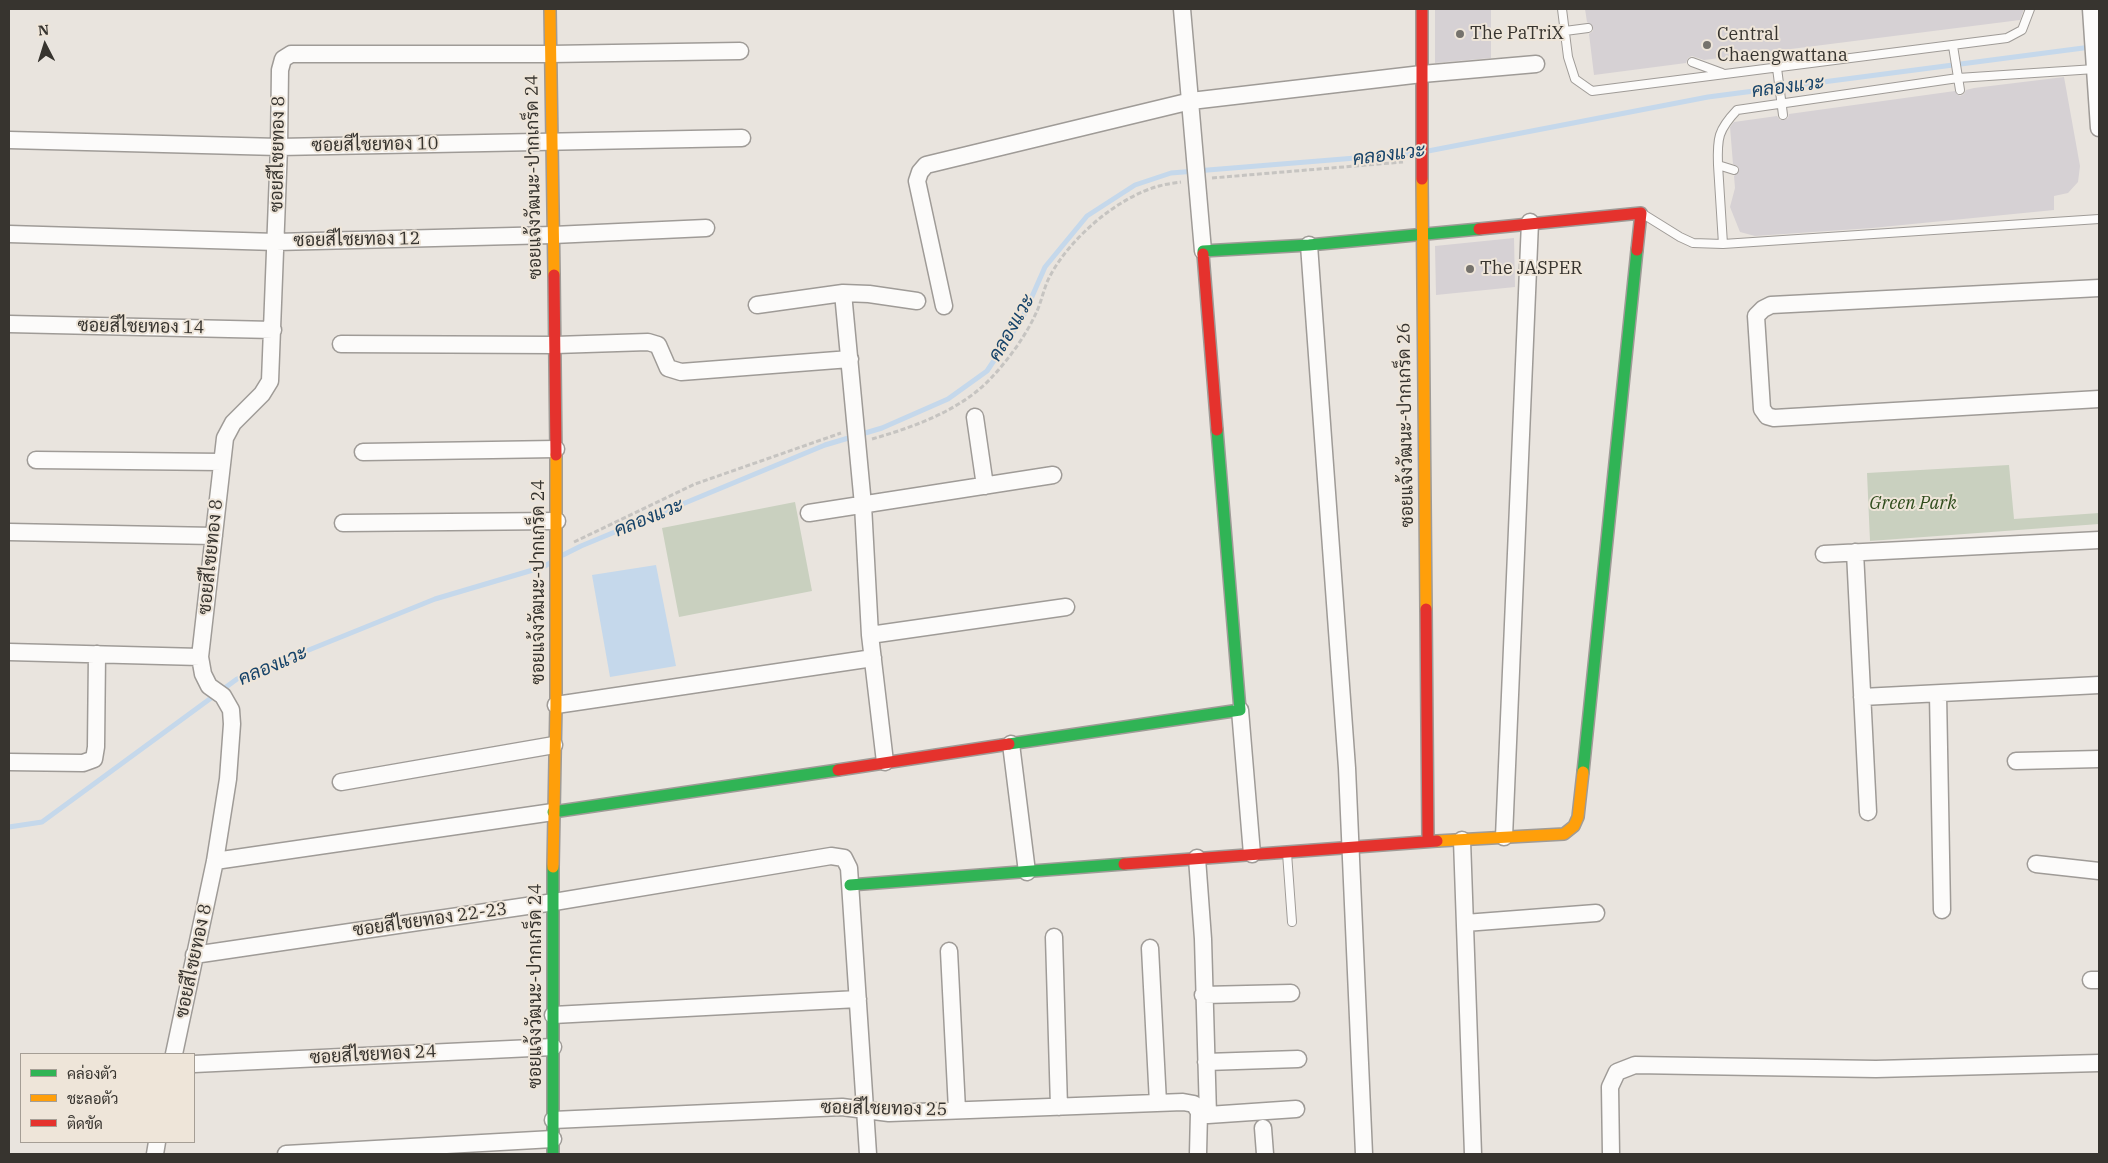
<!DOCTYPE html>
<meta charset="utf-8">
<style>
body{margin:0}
#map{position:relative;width:2108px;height:1163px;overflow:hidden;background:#e9e4de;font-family:"IBM Plex Serif",Sarabun,serif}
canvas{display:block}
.frame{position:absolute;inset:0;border:10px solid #37342f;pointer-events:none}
.legend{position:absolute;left:20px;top:1053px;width:175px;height:90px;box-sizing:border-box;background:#eee5d9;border:1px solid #a59e95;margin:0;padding:6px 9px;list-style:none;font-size:15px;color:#37342f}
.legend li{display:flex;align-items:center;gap:10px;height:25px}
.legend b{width:25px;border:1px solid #a59e95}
.north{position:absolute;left:20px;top:20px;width:50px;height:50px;-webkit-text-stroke:4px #eee5d9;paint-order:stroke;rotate:355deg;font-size:14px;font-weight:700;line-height:20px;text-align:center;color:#37342f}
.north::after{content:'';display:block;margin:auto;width:18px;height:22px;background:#37342f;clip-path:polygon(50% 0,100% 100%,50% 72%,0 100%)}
</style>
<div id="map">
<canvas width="2108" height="1163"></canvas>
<div class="frame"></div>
<ul class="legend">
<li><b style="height:6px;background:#30b455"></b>คล่องตัว</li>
<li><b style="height:6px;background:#ff9f0a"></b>ชะลอตัว</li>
<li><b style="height:6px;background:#e5322d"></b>ติดขัด</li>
</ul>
<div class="north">N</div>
</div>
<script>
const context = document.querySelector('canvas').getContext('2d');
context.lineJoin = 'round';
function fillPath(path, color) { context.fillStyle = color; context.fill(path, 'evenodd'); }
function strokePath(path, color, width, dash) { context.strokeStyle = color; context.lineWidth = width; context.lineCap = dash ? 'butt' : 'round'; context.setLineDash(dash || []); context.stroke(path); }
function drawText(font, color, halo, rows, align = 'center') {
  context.font = font + ' "IBM Plex Serif",Sarabun,serif'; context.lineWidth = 4; context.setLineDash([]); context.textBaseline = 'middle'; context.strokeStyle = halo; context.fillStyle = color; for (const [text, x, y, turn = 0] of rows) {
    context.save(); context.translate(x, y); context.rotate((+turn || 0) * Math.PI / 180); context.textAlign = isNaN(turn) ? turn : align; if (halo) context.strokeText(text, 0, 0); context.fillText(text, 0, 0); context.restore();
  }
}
fillPath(new Path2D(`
 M2009,465l5,54 85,-6v11l-229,17 -3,-68z
 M795,502l17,89 -133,26 -17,-89z`), '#c9d0bf');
fillPath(new Path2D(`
 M656,565l20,101 -66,11 -18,-102z`), '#c5d8eb');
strokePath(new Path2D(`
 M1428,151l280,-54 383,-50
 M563,555l18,-9 244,-101 57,-17 66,-29 39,-28 36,-54 22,-50 42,-51 48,-31 36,-12 246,-20
 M9,827l33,-5 195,-143 198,-80 108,-32 7,-4`), '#c5d8eb', 5);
fillPath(new Path2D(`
 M1435,9h56v49l-56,5z
 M1585,9h439l-4,11 -316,40 -12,-4 -4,2 -2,5 -92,12 -5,-41 4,-3v-4l-6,-5z
 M2064,77l16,89 -2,16 -10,11 -14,3v14l-182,18 -117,8 -15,-4 -10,-25 5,-19 -1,-12 5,-5 -1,-4 -5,-3 -3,-37 4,-5 43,-6 3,4h4l4,-2 1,-4 166,-23 5,5 4,-2 2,-4 8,-2z
 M1514,238l1,49 -79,8 -1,-49z`), '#d6d1d4');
const lane = new Path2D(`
 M1562,9l6,48 7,22 17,12 415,-53 15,-8 8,-21
 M1565,31l23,-3
 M1953,46l7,44
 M1692,62l30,11
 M1777,68l6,47
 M1718,165l5,79
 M1734,170l-16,-5c-1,-27 0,-35 19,-55l221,-32 137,-9
 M1643,214l37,23 13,6 30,1 376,-25
 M1287,853l5,69`);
const street = new Path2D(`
 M1182,9l21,242
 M2091,9l8,119
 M9,140l270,7 463,-9
 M9,234l267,8 277,-7 153,-7
 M1309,245l38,523 17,386
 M2099,288l-328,17 -8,4 -7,7 6,93 5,7 7,2 325,-19
 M843,293l20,212 7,130 15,127
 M757,305l86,-12 26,1 48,7
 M944,306l-27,-125 3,-9 6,-7 265,-64 231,-27 114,-10
 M9,324l264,6
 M341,344l214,1 93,-3 10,3 10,23 13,4 169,-13
 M975,417l10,69
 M363,452l193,-3
 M36,460l186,2
 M809,513l244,-38
 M343,523l214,-2
 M9,532l205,4
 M1855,552l13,260
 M1824,554l275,-14
 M870,635l196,-28
 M9,652l191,5
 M1938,694l4,216
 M1862,697l237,-12
 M556,705l317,-47
 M1240,710l12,144
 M1011,744l16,128
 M2016,761l83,-2
 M9,762l74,1 11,-4 2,-12 1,-93
 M341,782l213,-37
 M1504,837l26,-615
 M1462,840l11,314
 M1197,858l6,81 5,176 88,-6
 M215,861l338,-49
 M2036,864l63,7
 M1465,923l131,-10
 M1054,937l5,170
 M1150,948l8,155
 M949,951l8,159
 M194,955l360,-53 277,-46 13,2 5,10 19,286
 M2091,980h8
 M1203,995l88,-2
 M553,1015l305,-16
 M174,1054l41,-193 13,-82 4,-55 -1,-14 -8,-14 -14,-10 -6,-12 -3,-17 25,-219 8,-15 29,-29 8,-13 9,-234 1,-77 3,-11 8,-5h259l190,-3
 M1206,1062l92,-3
 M194,1064l359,-17
 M553,1120l289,-13 47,6 294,-11 11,2 5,8 -1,42
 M1263,1128l2,26
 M155,1154l2,-12
 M286,1154l267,-15
 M1611,1154l-1,-67 7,-15 18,-7 241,4 223,-6`);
const fast = new Path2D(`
 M1203,254v-3l106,-6 170,-16
 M1009,744l231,-34 -23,-280
 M1583,772l54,-522
 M553,812l285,-42
 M553,867v287
 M850,885l274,-21`);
const slow = new Path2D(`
 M550,9l4,266
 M1422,179l4,430
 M1437,841l127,-7 10,-8 4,-9 5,-45
 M553,867l3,-162v-250`);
const jam = new Path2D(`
 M1422,9v170
 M1479,229l162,-16 -4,37
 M1203,254l14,176
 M554,275l2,180
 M1426,609l2,232
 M838,770l171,-26
 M1124,864l313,-23`);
strokePath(lane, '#9f9b97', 10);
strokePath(street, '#9f9b97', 19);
strokePath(fast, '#9f9b97', 14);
strokePath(slow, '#9f9b97', 14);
strokePath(jam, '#9f9b97', 14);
strokePath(new Path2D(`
 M1212,178l191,-16
 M872,439c42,-12 90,-29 120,-62 17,-18 35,-43 45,-66 5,-11 7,-24 13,-35 20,-38 68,-79 109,-90 7,-2 15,-3 22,-4
 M574,542l121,-58 146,-51`), '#c6c4c1', 3, [5, 2.5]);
strokePath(lane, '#fcfbfa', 8);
strokePath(street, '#fcfbfa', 16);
strokePath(fast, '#30b455', 11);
strokePath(slow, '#ff9f0a', 11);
strokePath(jam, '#e5322d', 11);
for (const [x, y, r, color] of [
 [1460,34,5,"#75726c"],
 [1707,45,5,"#75726c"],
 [1470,269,5,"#75726c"]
]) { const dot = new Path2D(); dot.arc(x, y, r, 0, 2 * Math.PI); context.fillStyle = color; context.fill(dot); strokePath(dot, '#eee5d9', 2); }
drawText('18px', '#37342f', '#eee5d9', [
 ["The PaTriX",1470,34],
 ["Central",1717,35],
 ["Chaengwattana",1717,56],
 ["The JASPER",1480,269]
], 'left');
drawText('18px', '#37342f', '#eee5d9', [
 ["ซอยสีไชยทอง 10",375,145,-1],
 ["ซอยสีไชยทอง 8",278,154,-89],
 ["ซอยแจ้งวัฒนะ-ปากเกร็ด 24",534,177,-91],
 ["ซอยสีไชยทอง 12",357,240,-1],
 ["ซอยสีไชยทอง 14",141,327,1],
 ["ซอยแจ้งวัฒนะ-ปากเกร็ด 26",1406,425,-91],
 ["ซอยสีไชยทอง 8",211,557,-84],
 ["ซอยแจ้งวัฒนะ-ปากเกร็ด 24",539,582,-90],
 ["ซอยสีไชยทอง 22-23",430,920,-8],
 ["ซอยสีไชยทอง 8",194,961,-78],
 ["ซอยแจ้งวัฒนะ-ปากเกร็ด 24",536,986,-90],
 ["ซอยสีไชยทอง 24",373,1055,-3],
 ["ซอยสีไชยทอง 25",884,1109,1]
]);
drawText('italic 18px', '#2f4c1c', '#eee5d9', [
 ["Green Park",1913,504]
]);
drawText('italic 19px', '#164369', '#eee5d9', [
 ["คลองแวะ",1788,87,-7],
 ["คลองแวะ",1389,155,-7],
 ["คลองแวะ",1012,328,-60],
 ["คลองแวะ",649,518,-22],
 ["คลองแวะ",273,666,-23]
]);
</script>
